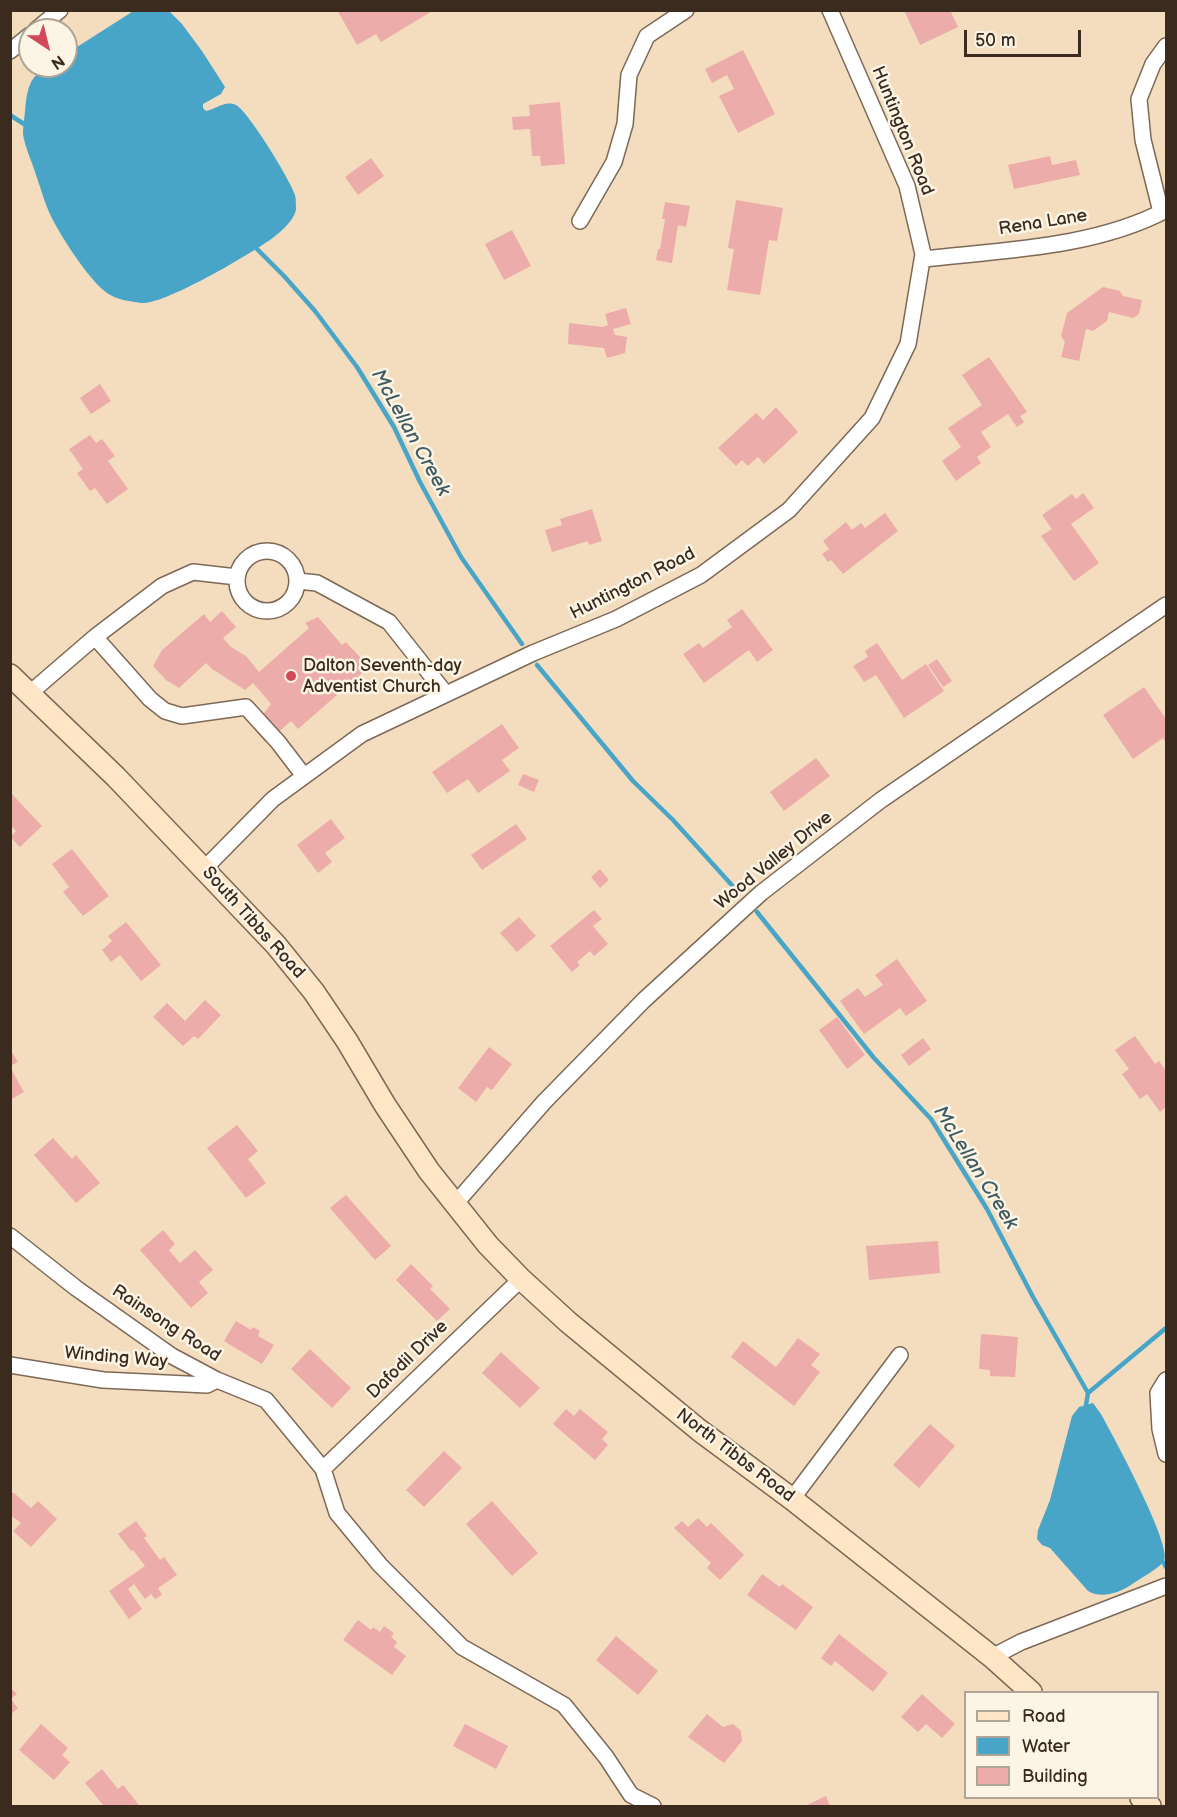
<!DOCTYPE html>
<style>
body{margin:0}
#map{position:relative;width:1177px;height:1817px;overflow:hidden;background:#f4ddbf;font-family:"Balsamiq Sans",sans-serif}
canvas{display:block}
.frame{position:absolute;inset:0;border:12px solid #3b2a1e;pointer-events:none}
.legend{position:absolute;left:964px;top:1691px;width:195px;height:108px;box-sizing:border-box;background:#fcf5e5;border:2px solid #afa495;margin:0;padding:8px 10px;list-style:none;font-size:18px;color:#3b2a1e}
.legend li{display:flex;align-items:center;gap:12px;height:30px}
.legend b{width:30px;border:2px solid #afa495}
.north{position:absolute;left:18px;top:18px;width:60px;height:60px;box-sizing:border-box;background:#fcf5e5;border:2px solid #afa495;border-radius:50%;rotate:145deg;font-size:16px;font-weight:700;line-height:24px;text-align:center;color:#3b2a1e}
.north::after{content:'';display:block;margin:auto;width:21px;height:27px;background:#d1495b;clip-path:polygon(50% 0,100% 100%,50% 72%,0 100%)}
.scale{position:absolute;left:964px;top:30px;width:117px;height:27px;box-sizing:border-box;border:3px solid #3b2a1e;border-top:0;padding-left:8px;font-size:18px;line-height:21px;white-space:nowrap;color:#3b2a1e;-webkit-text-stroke:4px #fcf5e5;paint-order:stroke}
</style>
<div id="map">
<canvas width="1177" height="1817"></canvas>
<div class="frame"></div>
<ul class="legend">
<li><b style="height:8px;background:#fde5c5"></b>Road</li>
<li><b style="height:16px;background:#49a5c8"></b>Water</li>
<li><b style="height:16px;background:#ecacaa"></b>Building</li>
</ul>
<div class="north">N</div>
<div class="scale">50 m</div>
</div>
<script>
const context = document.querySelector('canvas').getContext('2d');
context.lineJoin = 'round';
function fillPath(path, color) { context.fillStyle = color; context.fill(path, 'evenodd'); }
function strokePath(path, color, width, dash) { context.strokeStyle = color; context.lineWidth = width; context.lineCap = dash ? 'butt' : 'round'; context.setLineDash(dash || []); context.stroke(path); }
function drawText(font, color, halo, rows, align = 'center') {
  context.font = font + ' "Balsamiq Sans",sans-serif'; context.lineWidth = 5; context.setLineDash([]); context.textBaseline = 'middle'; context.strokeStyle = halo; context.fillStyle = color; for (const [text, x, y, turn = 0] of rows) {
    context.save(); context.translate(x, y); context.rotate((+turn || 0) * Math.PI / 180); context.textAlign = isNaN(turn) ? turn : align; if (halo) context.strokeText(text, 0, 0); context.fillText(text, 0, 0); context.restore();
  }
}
fillPath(new Path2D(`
 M135,10l34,1 13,13 20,27 23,36 -4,7 -18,10v4l3,3c10,-2 19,-11 30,-6 12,6 55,76 59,90 1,4 1,11 1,14 -1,10 -14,22 -22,28 -20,15 -111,69 -133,66 -12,-2 -24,-3 -34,-10 -19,-14 -48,-59 -58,-81 -5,-11 -8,-23 -12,-34 -4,-14 -12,-30 -14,-44 0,-7 1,-15 2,-22 2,-30 8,-46 41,-46v-12z
 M1093,1403l8,11c11,20 72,132 63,147 -4,7 -25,18 -33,24 -13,8 -29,14 -43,6l-38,-43 -8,-3 -5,-6 1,-9 12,-30 22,-84 7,-9z`), '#49a5c8');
strokePath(new Path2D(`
 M10,115l14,9
 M256,248l28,28 31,35 42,56 37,60 26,55 41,75 61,87
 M537,665l96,116 40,39 66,73
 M757,912l117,146 57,61 56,90 46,88 55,96 -2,12
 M1088,1393l78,-65
 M1164,1563l2,4`), '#49a5c8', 4.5);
fillPath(new Path2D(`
 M337,10h97l-53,32 -5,-8 -19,11z
 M904,10h46l8,17 -38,18z
 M743,50l32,64 -37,19 -19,-37 15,-7 -7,-14 -15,8 -7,-14z
 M560,102l5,62 -24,2 -1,-10h-8l-2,-27 -17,1 -1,-13 18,-1 -1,-11z
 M1050,156l2,9 24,-5 4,15 -66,14 -6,-24z
 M371,158l13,18 -26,19 -13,-18z
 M736,200l47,8 -6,33 -8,-1 -9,55 -33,-5 7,-41 -6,-1z
 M665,202l25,4 -4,21 -8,-2 -6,38 -16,-3 2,-11h2l5,-30h-3z
 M512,230l19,36 -27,14 -19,-36z
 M1103,287l17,4 3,5 19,4 -3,14 -6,4 -24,-6 -2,9 -14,10 -7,-2 -7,32 -18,-4 4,-15 -4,-6 6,-23z
 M626,308l5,16 -18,5 2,6 12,2 -2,16 -18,5 -3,-10 -36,-4 1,-21 34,4 5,-2 -3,-11z
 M989,357l38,55 -7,4 4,6 -7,5 -9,-13 -27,18 10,15 -14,10 4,6 -25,18 -14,-20 19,-14 -13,-19 34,-23 -20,-30z
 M100,384l11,17 -20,13 -11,-16z
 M776,407l22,25 -34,32 -6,-7 -10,9 -6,-6 -6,6 -18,-18 38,-35 7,7z
 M90,435l6,8 6,-4 13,17 -7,5 20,28 -21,15 -12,-16 -5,3 -13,-18 6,-4 -14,-20z
 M1083,493l11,15 -23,16 28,39 -25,18 -33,-45 11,-7 -10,-14 30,-21 4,5z
 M592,509l10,32 -13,4 -1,-4 -36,11 -7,-22 17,-5 -2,-6z
 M885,513l13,18 -55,43 -12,-14 -3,2 -6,-8 7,-5 -6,-8 23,-19 6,8 9,-7 4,5z
 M742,609l31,41 -16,12 -8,-12 -45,33 -21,-29 16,-11 4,5 29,-21 -5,-7z
 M222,611l14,16 -13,11 8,9 15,9 13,16 50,-44 -4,-5 13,-6 24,28 4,-3 23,25 -71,62 -7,-8 -25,22 -13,-15 18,-24 -18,-21 -8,7 -33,-21 -6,-6 -27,25 -13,-8 -13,-14 9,-16 42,-36 6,8z
 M877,643l25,37 24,-16 18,27 -40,27 -28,-43 -12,7 -11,-16 15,-9 -3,-6z
 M937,659l15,22 -9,6 -15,-22z
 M1144,687l22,32v24l-3,-5 -30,21 -30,-44z
 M502,724l17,24 -17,12 8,11 -32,22 -10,-14 -21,14 -15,-21z
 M816,758l14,18 -46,35 -14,-19z
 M523,774l16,6 -5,12 -16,-7z
 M10,792l32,34 -22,21 -10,-10 6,-6 -6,-6z
 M331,819l14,19 -20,15 7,9 -14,11 -21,-28z
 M516,824l11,15 -45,31 -11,-15z
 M72,849l37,47 -26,20 -20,-24 6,-5 -17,-23z
 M600,869l9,11 -9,8 -9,-11z
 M594,910l8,9 -9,7 15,18 -14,12 -4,-5 -13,11 3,3 -8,7 -22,-26z
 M519,917l17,19 -19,16 -17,-19z
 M126,922l35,43 -20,16 -21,-26 -9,7 -9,-12 10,-9 -4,-5z
 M897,959l30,42 -21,15 -6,-8 -36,26 -24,-33 18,-13 7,9 18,-12 -8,-10z
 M205,1000l16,15 -23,24 -4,-3 -11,10 -30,-29 14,-14 18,18z
 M837,1017l28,38 -18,14 -28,-39z
 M1135,1036l20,28 4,-3 7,10v36l-6,5 -13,-18 -7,5 -18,-25 7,-5 -14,-19z
 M923,1038l8,11 -22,17 -8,-11z
 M489,1047l23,17 -20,26 -5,-3 -11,15 -18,-14z
 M10,1049l8,13 -8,4z
 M10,1067l14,25 -14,8z
 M237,1125l21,26 -10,8 18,24 -20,15 -39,-50z
 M53,1138l19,21 4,-4 24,28 -24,20 -42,-48z
 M346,1195l45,51 -16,14 -45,-52z
 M163,1230l12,14 -6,6 11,13 15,-13 18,20 -14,12 9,11 -17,15 -51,-58z
 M938,1241l2,32 -71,7 -3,-34z
 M411,1264l22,22 -3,3 20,20 -13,12 -41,-41z
 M236,1321l15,9 2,-3 7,4 -2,5 16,9 -12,19 -38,-23z
 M981,1334l37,3 -3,40 -25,-1v-6l-11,-1z
 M798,1338l22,16 -9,11 9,7 -26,34 -63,-49 12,-16 33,26z
 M310,1349l41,39 -19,20 -41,-39z
 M501,1352l39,36 -20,20 -38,-35z
 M566,1409l8,7 6,-7 28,23 -6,7 6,6 -13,15 -42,-36z
 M930,1424l25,22 -36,42 -26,-23z
 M444,1451l18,17 -38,39 -18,-17z
 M10,1493h4l17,15 7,-7 19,18 -26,28 -18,-16 8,-8 -11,-8z
 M492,1501l46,52 -26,23 -46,-52z
 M698,1518l9,9 4,-4 33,32 -24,25 -13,-12 4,-5 -37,-35 8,-7 6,6z
 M136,1521l11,15 -3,2 16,22 4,-3 13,18 -19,13 4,7 -7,4 -4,-5 -6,5 -11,-15 -6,5 14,20 -13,10 -20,-28 36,-25 -12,-16 -2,1 -13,-17z
 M762,1574l18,13 2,-3 31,23 -17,23 -49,-35z
 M358,1620l13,10 2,-3 7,5 4,-6 10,7 -3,4 6,5 -3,5 12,9 -14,19 -49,-35z
 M839,1634l49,39 -15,19 -38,-31 -4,5 -10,-8z
 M616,1636l42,35 -20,24 -42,-35z
 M10,1687l7,7 -6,5 7,9 -8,7z
 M922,1694l33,30 -13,14 -16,-14 -8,8 -17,-15z
 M707,1714l16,13 10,-3 8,7 1,10 -18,22 -36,-26z
 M41,1724l27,24 -6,7 8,7 -16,18 -35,-30z
 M465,1724l43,22 -12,23 -43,-23z
 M102,1769l16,20 5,-4 16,20 -2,1h-33l-19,-23z
 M826,1796l4,10h-25z`), '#ecacaa');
const street = new Path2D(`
 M36,30l24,-20
 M10,51l20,-16
 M1161,212l-18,-72 -4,-41 14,-35 13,-18
 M580,221l34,-59 11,-38 4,-49 18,-39 39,-26
 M923,259c80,-9 171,-11 243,-49
 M237 581a30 30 0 1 1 60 0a30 30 0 1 1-60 0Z
 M298,581l19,2 72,39 57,72
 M95,637l55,62 15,12 17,5 64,-9 32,35 26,34
 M30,693l65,-56 67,-51 31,-14 44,5
 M205,868l68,-69 89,-65 171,-81 83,-34 85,-44 88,-65 83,-92 36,-74 15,-90 -16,-68 -77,-176
 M455,1204l89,-102 100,-102 117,-107 120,-93 285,-195
 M10,1236l66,52 96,68 45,24 49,20 57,69 14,44 43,52 82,82 102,58 42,52 25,38 22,11
 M10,1365l93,15 104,5 10,-5
 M1166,1380l-8,13 2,36 6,25
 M323,1469l198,-190
 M792,1499l108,-144
 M992,1657l29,-15 145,-56`);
const secondary = new Path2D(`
 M10,675l106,102 160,168 38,47 33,49 38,64 44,66 59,74 33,34 47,43 131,108 93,69 200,158 39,35
 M1141,1798l9,8`);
strokePath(street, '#7c6956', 18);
strokePath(secondary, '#7c6956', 24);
strokePath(street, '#fff', 15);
strokePath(secondary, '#fde5c5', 21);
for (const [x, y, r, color] of [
 [291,676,6,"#d1495b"]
]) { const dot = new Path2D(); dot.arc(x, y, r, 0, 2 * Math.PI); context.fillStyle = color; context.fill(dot); strokePath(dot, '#fcf5e5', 2); }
drawText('18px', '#3b2a1e', '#fcf5e5', [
 ["Huntington Road",902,131,68],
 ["Rena Lane",1043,223,-9],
 ["Huntington Road",633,584,-27],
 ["Wood Valley Drive",774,861,-39],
 ["South Tibbs Road",253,923,48],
 ["Rainsong Road",166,1324,33],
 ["Winding Way",116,1358,5],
 ["Dafodil Drive",408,1360,-44],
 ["North Tibbs Road",735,1456,37]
]);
drawText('18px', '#3b2a1e', '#fcf5e5', [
 ["Dalton Seventh-day",303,666],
 ["Adventist Church",303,687]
], 'left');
drawText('italic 20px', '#415b62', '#fcf5e5', [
 ["McLellan Creek",410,433,61],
 ["McLellan Creek",975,1168,58]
]);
</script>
